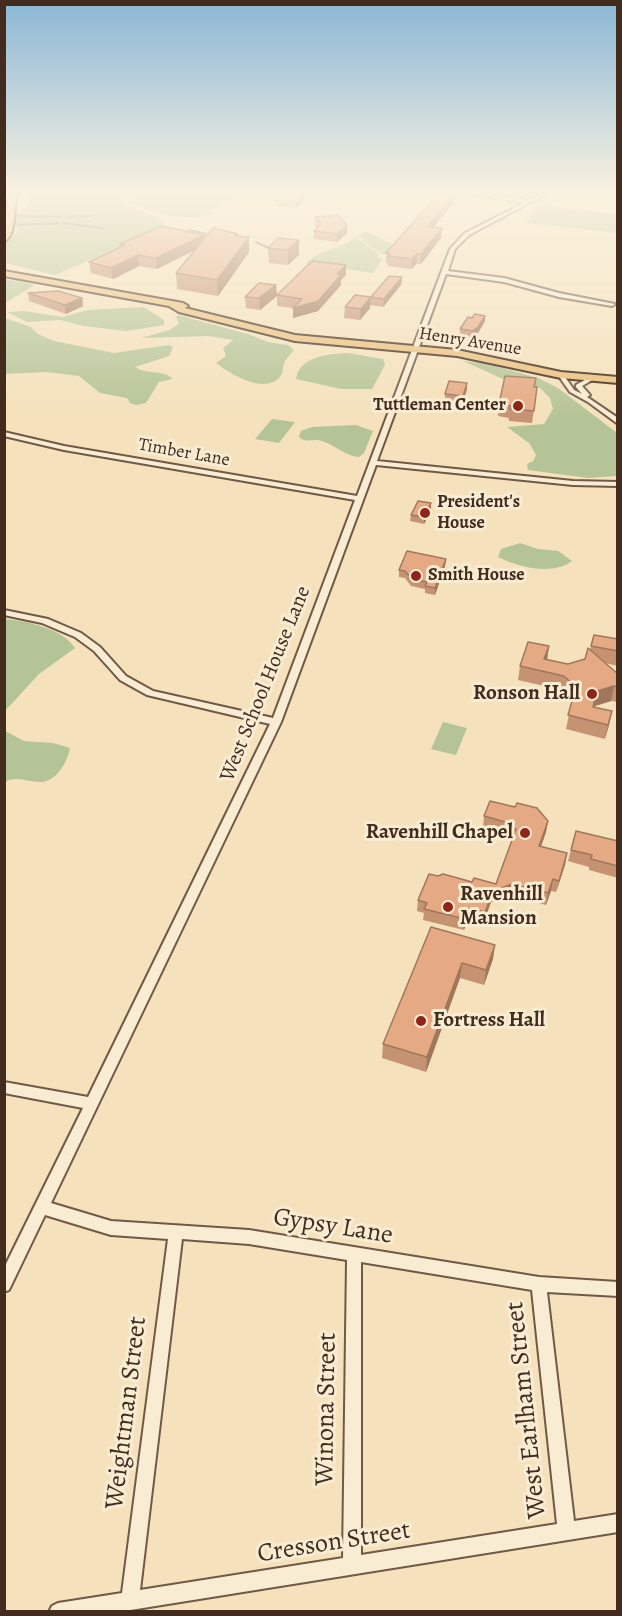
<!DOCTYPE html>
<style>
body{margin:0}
#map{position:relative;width:622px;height:1616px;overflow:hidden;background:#f5e2bc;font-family:Alegreya,serif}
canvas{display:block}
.frame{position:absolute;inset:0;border:6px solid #432b1e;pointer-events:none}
</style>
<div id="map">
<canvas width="622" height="1616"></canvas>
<div class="frame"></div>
</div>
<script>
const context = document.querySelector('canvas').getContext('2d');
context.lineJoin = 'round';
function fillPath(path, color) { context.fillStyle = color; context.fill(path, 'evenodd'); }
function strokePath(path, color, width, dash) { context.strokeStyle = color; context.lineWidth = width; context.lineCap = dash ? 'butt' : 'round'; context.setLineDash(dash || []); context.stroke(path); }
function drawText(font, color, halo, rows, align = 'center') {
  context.font = font + ' Alegreya,serif'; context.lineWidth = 6; context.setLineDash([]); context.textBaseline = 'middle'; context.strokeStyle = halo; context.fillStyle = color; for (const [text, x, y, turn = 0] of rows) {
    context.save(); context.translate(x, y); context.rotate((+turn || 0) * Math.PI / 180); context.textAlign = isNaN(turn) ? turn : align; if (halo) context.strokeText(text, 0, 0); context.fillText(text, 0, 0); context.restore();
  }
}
fillPath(new Path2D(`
 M23,192h110l-9,6v4l8,6 30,11 2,5 -2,4 -10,5 -97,42 -50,-12 -1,-17 15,-16 -3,-2 -1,-12 9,-6 6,-9z
 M141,192h101l-20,15 -10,2 -15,9 -33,-3 -36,-12 1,-4z
 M539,205l78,9v19l-91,-10z
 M366,231l26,13 1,2 -7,8h-5l-19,-14 1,-1 -7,-3z
 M355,237l24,17 -2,4h6l-10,15 -35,-5 15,-5 -17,4 -29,-3v-2c14,-13 34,-12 48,-25z
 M5,279l28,5v2l-28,17z
 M144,307l20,13v5l-38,6 -42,-5 -24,-6 -33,2 -20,-10 17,-1 39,6 24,-7z
 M178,315l70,19 20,8 20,3 6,5c-2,3 -7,8 -9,11 -3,6 -1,13 -7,18 -16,14 -48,-5 -62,-16l10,-7 -3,-8 10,-8 -24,-4 -68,2 28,-8 10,-6 -3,-7z
 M5,318l26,9 7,7 16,7 60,12 55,-8 4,2 -4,9 -34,11c12,8 28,2 38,12l-14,3 -13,21 -10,2 -6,-2 -3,-5 -27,-5 -21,-17 -32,-4 -42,2z
 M348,353l35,6 2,6 -13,24h-31l-45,-10c3,-23 33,-25 52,-26z
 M463,361l25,3 50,14 20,10 59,45v43l-29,2 -60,-8 -1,-6 6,-3 3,-6 -7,-12 -22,-16 37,-3 9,-15 -3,-11 -10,-10 -37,-9z
 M272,419l23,3 -16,21 -24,-4z
 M356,425l17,6 -9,22 -5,4c-14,-1 -24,-12 -37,-16 -8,-3 -16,3 -23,-4l2,-6 11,-4z
 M520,543l18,6 20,2 14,10c-20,15 -54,6 -74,-4l3,-8z
 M5,619c21,2 57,9 70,29l-36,26 -34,37z
 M443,722l24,6 -11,27 -25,-6z
 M5,731l19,10 29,2 17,5c-3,14 -12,32 -28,34 -13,1 -25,-7 -37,0z`), '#b5c496');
strokePath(new Path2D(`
 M16,216l44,1
 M68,217l23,-1
 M63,223l39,5
 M18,225l40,-2
 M189,230l23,5
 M256,242l15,7`), '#7a827a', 2);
const minor = new Path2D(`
 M460,192h14l54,8 16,-8h6l-81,43 -14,14 -7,22 56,7 55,15 56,11 -3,2 -53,-9 -55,-15 -58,-8 -69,187 196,20 45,1v4l-45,-1 -197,-20 -95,257 -230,481 60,18 138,9 290,47 79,5v14l-71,-4 27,229 44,-7v18l-500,80h-69l3,-6 6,-3 64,-10 46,-354 -57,-4 -66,-20 -36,75 -5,2v-24l79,-160 -79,-15v-11l84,15 182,-373 -123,-29 -27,-15 -26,-29 -19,-14 -33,-14 -38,-8v-5l44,9 33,14 19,14 26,29 27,15 120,27 82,-218 -291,-50 -60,-14v-4l60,14 293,50 93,-247 15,-16 59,-30zM182,1239l67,5 98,16 -4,298 -203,32zM361,1262l171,28 25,234 -196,31z
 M559,374h4l11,16 8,4 -6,-7v-2l14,-8h4v2l-12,7 8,9 -3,2 31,21v6l-30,-22 -18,-10 -12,-17z`);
const primary = new Path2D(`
 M11,192h8c-8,15 0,40 -15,50l3,-38z
 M4,271l179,32 5,3 -3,2 110,27 162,15 104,22 57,5v6l-57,-5 -104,-22 -162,-15 -116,-29 -10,-6 -165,-30z`);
strokePath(minor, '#705946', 4);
strokePath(primary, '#432b1e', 4);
fillPath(minor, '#f8ecd3');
fillPath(primary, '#eac17e');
fillPath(new Path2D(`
 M456,192l-1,9 -22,27 8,10 -20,26h-5l-4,5 -24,-3v-3h-2v-10z
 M307,194v5l-11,9 -21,-2v-5z
 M315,217l32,8v8l-10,9 -23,-3v-8l3,-3 -2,-3z
 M238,234v2l11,16 -31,44 -41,-7 -1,-16 19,-23 -38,19 -18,-3 -26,13 -22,-6 -2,-11 32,-15 -1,-3 84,-9 1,4z
 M299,240v15l-11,10 -19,-2 -1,-15z
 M346,275l-5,5v5l-23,26 -25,7v-10l-16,-2v-11z
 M402,277l-1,8 -18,22 -13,-2 1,-8z
 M276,285l1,11 -17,14 -14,-2 -1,-11z
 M28,293l54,5 1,8 -17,8 -37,-13z
 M345,307l25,1 -10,12 -16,-2z
 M485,316v5l-7,12 -6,4 -12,-2v-6l12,-11z
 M467,383v6l-4,13 -18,-1v-7z
 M535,387h2l-5,36 -23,-2v-3l-11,-2 1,-12z
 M431,503v7l-7,14 -14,-3 1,-6z
 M446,559l-1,7 -10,29 -10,-2v-4l-14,-3 -6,-8 -6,-1v-7z
 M618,639v27l-13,-3 13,11v28l-7,-1 -16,5 -1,1 15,18 -4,14 -39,-10 6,-29 -10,-10 -44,-10 2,-14 29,-20 -2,14 21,4 17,-5 5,-9 1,-4z
 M484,816l64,5 -2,11 -5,15 26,6 -2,12 -9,27 -5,-1 -5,14 -36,-10 -19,7 -8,22 -15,-4 -4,10 -41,-10 1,-7 -7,-2 1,-11 20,-24 34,6 24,2 16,-44 -6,-2 1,-5 -24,-5z
 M618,841v37l-29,-8v-3l-21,-6 3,-11z
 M431,927l62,32 -9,26 -24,-7 -34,94 -44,-14 1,-14z`), '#c59272');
fillPath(new Path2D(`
 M456,192l-1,9 -29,35 1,-9z
 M307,194v5l-11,9v-5z
 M347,225v8l-10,9v-8z
 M442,228l-1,10 -20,26v-10z
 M204,235l1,10 -48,24 -1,-11z
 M249,237v15l-31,44 -1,-16z
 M299,240v15l-11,10v-15z
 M417,254l-1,10 -4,5v-10z
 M138,255l1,11 -26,13 -2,-11z
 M346,265v10l-5,5v5l-23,26 -25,7v-10l44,-34z
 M402,277l-1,8 -18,22 1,-8z
 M276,285l1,11 -17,14 -1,-12z
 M371,297l-1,11 -10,12 1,-11z
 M82,298l1,8 -17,8 -1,-9z
 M485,316v5l-7,12 -6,4 1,-6z
 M467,383v6l-4,13v-6z
 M431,503v7l-7,14v-7z
 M446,559l-1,7 -10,29v-7z
 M549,646l-2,14 -5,13 2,-14z
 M614,686l-3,15 -16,5 -5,15 3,-14 4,-16z
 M612,711l-3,14 -4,14 3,-14z
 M548,821l-2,11 -9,25 2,-11z
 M567,853l-2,12 -9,27 3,-11z
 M553,879l-2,12 -5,14 2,-12z
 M512,884l-2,11 -19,7 -8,22 2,-12 8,-21z
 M469,908l-1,12 -4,10 1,-11z
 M495,945l-2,14 -9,26 2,-15z
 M462,963l-2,15 -34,94 1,-15z`), '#a0775c');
const building = new Path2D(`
 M287,192h5l15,2 -11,9 -21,-2z
 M440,192h16l-29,35 15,1 -21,26h-4l-5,5 -24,-3 2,-2 -4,-1z
 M338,215l9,10 -10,9 -23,-3 7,-7 -6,-7z
 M162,226l42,9 -48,23 -18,-3 -27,13 -22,-6 36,-17 -5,-1z
 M213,228l25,6 -3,2 14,1 -32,43 -41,-7z
 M278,238l21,2 -11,10 -20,-2z
 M312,261l34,4 -9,9 4,1 -23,26 -25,7 9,-9 -25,-4z
 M389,276l13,1 -18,22 -13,-2z
 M259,283l17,2 -17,13 -14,-1z
 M58,291l24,7 -17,7 -37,-12z
 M355,295l16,2 -10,12 -16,-2z
 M475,314l10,2 -7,11 -5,4 -13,-2 8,-12 4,1z
 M505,376l31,2 -2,9h3l-3,24 -24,-2 1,-3 -12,-2z
 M449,381l18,2 -4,13 -18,-2z
 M418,501l13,2 -7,14 -13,-2z
 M407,551l39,8 -11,29 -10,-2 2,-4 -15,-3 -7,-8 -6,-1z
 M594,635l24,4v12l-27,-5z
 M528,642l21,4 -5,13 24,5 17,-5 3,-11 30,26v13l-4,-1 -17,5 -4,16 19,4 -4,14 -40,-10 8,-28 -12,-11 -44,-10z
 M490,801l25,6 2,-4 20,5 11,13 -9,25 28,7 -8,28 -6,-2 -5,14 -36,-9 -19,7 -8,21 -16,-4 -4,11 -41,-10 3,-6 -9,-3 11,-26 9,2 5,-2 29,8 2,-4 22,6 20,-55 -9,-2 2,-4 -25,-7z
 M576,831l42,10v25l-27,-7 1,-4 -21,-5z
 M431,927l64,18 -9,25 -24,-7 -35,94 -44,-13z`);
fillPath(building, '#e5aa84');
strokePath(building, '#a0775c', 1.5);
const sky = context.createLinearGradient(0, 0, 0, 419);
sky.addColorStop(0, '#8ab7d5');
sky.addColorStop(0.46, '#faf2e1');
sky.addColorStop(1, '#faf2e100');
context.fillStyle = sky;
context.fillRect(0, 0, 622, 419);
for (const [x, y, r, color] of [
 [518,406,6,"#8f2418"],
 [425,513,6,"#8f2418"],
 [416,576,6,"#8f2418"],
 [592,694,6,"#8f2418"],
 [525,833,6,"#8f2418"],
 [448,907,6,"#8f2418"],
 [421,1021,6,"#8f2418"]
]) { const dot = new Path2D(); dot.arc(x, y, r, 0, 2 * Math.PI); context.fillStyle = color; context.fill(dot); strokePath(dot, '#f8ecd3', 2); }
drawText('18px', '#432b1e', '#f8ecd3', [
 ["Henry Avenue",470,342,9],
 ["Timber Lane",184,453,10]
]);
drawText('bold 18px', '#432b1e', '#f8ecd3', [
 ["Tuttleman Center",506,406,"right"],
 ["President's",437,503],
 ["House",437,524],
 ["Smith House",428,576]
], 'left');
drawText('21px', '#432b1e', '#f8ecd3', [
 ["West School House Lane",266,684,-68]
]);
drawText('bold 21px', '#432b1e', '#f8ecd3', [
 ["Ronson Hall",580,694],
 ["Ravenhill Chapel",513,833],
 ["Ravenhill",460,895,"left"],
 ["Mansion",460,919,"left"],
 ["Fortress Hall",433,1021,"left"]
], 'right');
drawText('26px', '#432b1e', '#f8ecd3', [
 ["Gypsy Lane",333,1227,9],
 ["Winona Street",327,1409,-89],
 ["West Earlham Street",527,1410,-96],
 ["Weightman Street",127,1413,-83],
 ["Cresson Street",334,1543,-9]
]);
</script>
